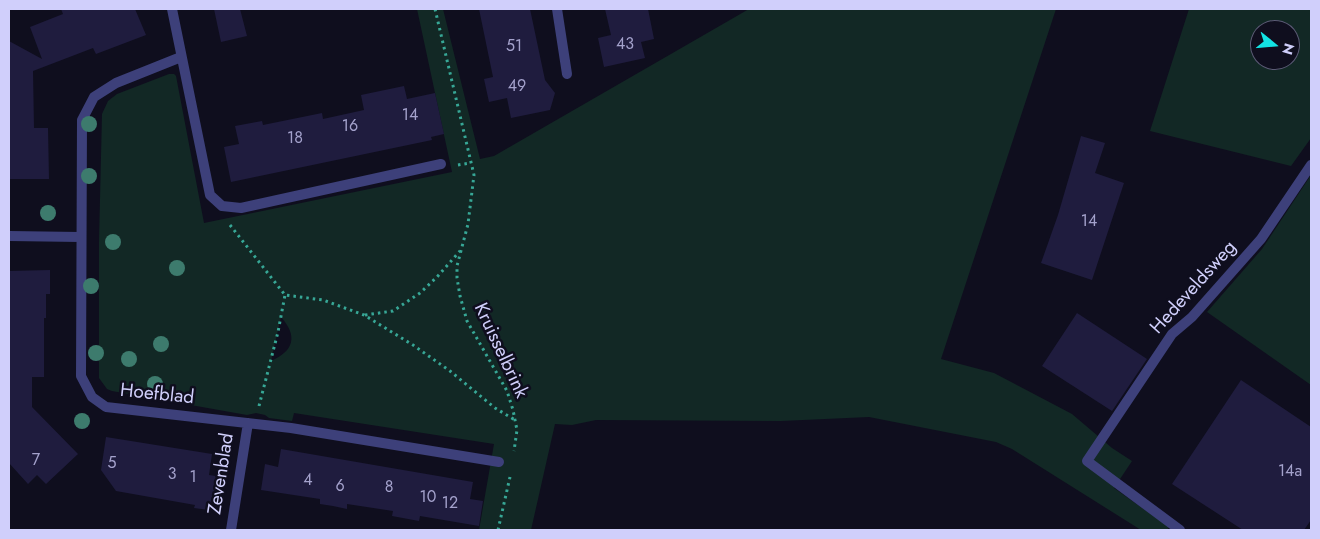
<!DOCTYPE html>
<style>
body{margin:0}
#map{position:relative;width:1320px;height:539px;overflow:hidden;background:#0f0e1e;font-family:Jost,sans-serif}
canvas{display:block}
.frame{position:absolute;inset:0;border:10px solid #d0cffb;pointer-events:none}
.north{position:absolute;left:1250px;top:20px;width:50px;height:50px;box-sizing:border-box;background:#0f0e1e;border:1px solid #5c5b76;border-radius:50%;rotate:107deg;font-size:14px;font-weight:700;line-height:20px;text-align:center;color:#d0cffb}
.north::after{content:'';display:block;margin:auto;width:18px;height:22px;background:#13e3e4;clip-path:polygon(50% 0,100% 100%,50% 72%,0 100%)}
</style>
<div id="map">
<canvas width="1320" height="539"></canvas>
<div class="frame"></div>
<div class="north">N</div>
</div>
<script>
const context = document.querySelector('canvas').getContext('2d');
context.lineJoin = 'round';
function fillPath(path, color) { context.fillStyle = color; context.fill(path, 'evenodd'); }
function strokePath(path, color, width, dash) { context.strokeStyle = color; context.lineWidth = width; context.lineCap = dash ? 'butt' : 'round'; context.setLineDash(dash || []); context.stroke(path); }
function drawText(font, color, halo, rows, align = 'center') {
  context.font = font + ' Jost,sans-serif'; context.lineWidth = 5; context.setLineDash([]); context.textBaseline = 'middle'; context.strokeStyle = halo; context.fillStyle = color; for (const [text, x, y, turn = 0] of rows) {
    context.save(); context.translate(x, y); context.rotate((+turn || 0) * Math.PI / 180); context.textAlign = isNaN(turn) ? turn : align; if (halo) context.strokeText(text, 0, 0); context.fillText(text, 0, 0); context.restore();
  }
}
fillPath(new Path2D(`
 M417,9h26l37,150 14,-3 255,-147h307l-115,350 53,14 78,41 40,34 20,13 -18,27 55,39 -2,3h-26l-129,-81 -16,-7 -127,-25 -88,4 -185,-1 -24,5 -17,-1 -24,106h-52l15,-86 -200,-31 -2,8 -23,-3 -4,-3 -9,-2 -9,2 -135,-24 -5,-2 -8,-11v-136l3,-128 6,-13 9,-7 52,-20h5l2,2 28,147 248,-51zM281,317c17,19 13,34 -10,44z
 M1189,9h122v129l-20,28 -141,-35zM1260,30h30v30h-30z
 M1311,175v210l-104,-73 55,-63z`), '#122825');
fillPath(new Path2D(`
 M61,9h74l11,26 -50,19 -3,-6 -60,23 1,57h14l1,51h-40v-138l33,18 -12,-32 33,-13z
 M214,9h26l7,27 -26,6z
 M479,9h51l15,71 10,13 -5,17 -39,8 -4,-20 -18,4 -5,-23 9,-2z
 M605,9h43l6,30 -13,3 4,16 -41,9 -6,-29 13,-3z
 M404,86l3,13 28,-6 9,41 -13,3 1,3 -201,42 -7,-35 15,-3 -4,-18 27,-5 1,4 59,-12 1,6 41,-9 -3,-15z
 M1081,136l24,7 -10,30 29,10 -32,97 -51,-17 17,-48z
 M50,270v24h-4v24h-2v59h-12v30l46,47 -32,30 -9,-9 -9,9 -19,-21v-192z
 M1077,313l70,46 -35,52 -70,-45z
 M1241,380l70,47v93l-7,10h-61l-71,-46z
 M106,437l106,17 -3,21 13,2 -6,34 -22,-3 1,-3 -79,-14 -15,-21z
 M281,449l192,33 -3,17 13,2 -4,25 -59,-10 -1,5 -27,-5 1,-5 -46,-7v5l-14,-3 -13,-2v-5l-59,-9 4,-26 13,3z`), '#1f1c3e');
strokePath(new Path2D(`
 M435,9l39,166 -6,49 -11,42v12l3,18 7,25 40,70 6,19 4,20 -3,21
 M458,165l12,-2
 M230,225l55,70 38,5 41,15 49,30 37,26 45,37 20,12
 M365,315l28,-4 27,-18 17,-16 23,-26
 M259,406l19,-74 7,-37
 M498,530l12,-53`), '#37a796', 3, [2.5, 4]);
strokePath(new Path2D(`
 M1180,530l-93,-69 85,-127 20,-17 69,-78 50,-74`), '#3d407a', 10);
strokePath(new Path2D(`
 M172,9l38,186 12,11 19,2 200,-44
 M557,9l10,65
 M181,57l-65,26 -22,14 -12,23 -1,256 11,21 14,10 185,21 208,34
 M9,236l71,1
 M231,530l17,-107`), '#3d407a', 10);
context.fillStyle = '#3d7b6d';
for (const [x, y] of [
 [89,124],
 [89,176],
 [48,213],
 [113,242],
 [177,268],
 [91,286],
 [161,344],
 [96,353],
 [129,359],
 [155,384],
 [82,421]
]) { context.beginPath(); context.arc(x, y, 8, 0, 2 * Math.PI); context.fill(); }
drawText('16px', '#a4a2cc', null, [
 ["43",625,45],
 ["51",514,47],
 ["49",517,87],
 ["14",410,116],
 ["16",350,127],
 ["18",295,139],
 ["14",1089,222],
 ["7",36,461],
 ["5",112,464],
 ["14a",1290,472],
 ["3",172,475],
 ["1",193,478],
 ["4",308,481],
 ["6",340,487],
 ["8",389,488],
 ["10",428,498],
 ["12",450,504]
]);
drawText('19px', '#d0cffb', '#0f0e1e', [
 ["Hedeveldsweg",1194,288,-48],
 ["Kruisselbrink",500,351,65],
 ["Hoefblad",157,395,6],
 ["Zevenblad",222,474,-81]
]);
</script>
